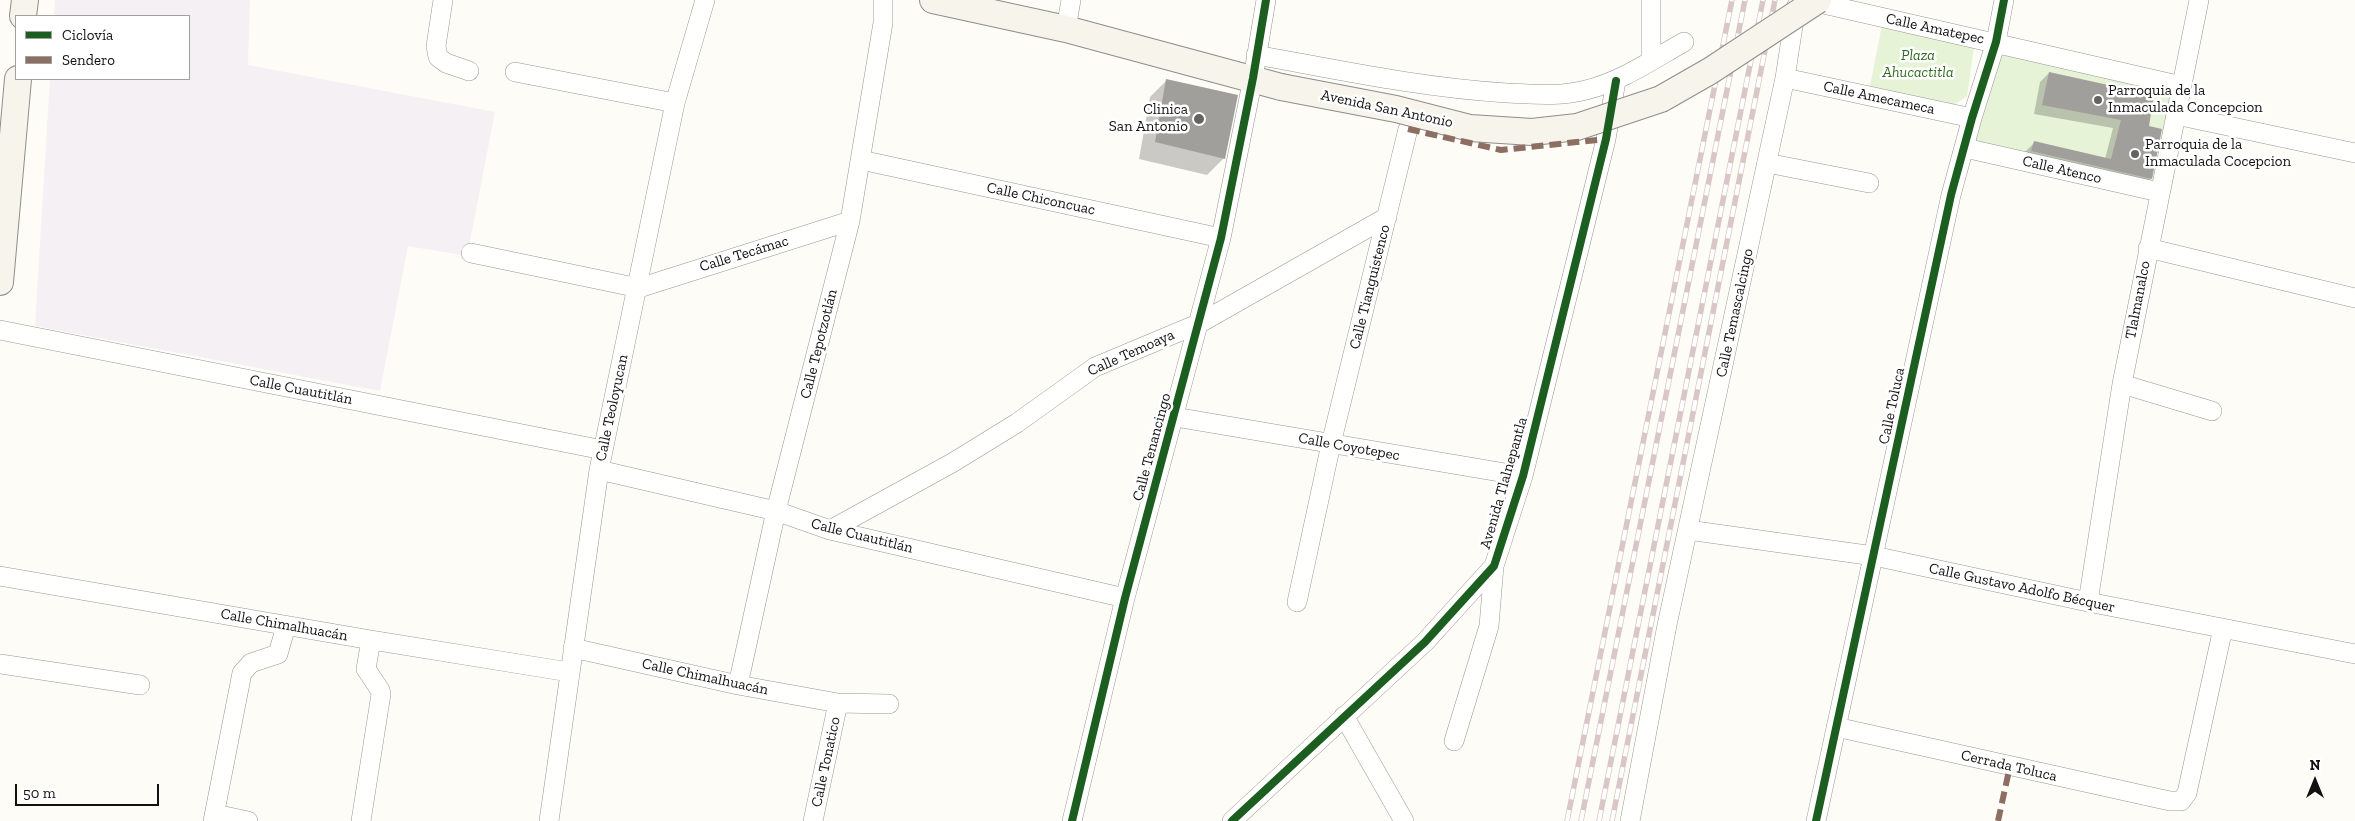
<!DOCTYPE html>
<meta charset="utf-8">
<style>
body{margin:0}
#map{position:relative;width:2355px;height:821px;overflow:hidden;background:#fdfcf7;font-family:"Zilla Slab",serif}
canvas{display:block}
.legend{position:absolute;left:15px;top:15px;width:175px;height:65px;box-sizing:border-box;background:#fff;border:1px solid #a0a0a0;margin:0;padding:6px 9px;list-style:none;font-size:15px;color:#111}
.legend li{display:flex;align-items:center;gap:10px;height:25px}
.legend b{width:25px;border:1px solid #a0a0a0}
.north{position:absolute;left:2290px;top:756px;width:50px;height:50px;-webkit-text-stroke:4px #fff;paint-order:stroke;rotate:0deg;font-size:14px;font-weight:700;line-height:20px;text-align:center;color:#111}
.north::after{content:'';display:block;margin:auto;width:18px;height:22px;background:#111;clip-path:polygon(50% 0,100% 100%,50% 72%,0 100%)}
.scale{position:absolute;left:15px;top:784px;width:144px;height:22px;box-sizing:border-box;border:2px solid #111;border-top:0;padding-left:6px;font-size:15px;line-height:18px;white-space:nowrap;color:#111;-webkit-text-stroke:4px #fff;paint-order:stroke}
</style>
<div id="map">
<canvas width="2355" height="821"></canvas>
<ul class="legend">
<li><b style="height:6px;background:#1b5e20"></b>Ciclovía</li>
<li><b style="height:6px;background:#8d6e63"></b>Sendero</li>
</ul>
<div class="north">N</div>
<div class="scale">50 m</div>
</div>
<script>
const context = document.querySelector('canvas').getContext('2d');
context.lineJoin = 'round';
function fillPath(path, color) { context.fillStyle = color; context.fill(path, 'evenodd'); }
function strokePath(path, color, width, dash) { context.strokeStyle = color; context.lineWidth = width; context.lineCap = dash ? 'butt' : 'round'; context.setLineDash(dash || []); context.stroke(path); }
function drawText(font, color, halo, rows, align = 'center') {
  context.font = font + ' "Zilla Slab",serif'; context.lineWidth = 5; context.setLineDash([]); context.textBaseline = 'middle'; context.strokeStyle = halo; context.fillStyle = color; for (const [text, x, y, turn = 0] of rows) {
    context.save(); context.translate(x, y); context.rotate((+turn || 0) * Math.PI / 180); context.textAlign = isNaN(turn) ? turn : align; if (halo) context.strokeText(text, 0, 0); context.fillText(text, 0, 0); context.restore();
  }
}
fillPath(new Path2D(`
 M55,0h195l-2,65 247,47 -28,144 -59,-10 -28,145 -345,-65 15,-247h139v-63h-135z`), '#f5f0f3');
fillPath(new Path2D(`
 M1883,20l92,21 -8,55 -16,11 -82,-16z
 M2000,47l177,38 -27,105 -184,-46z`), '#e7f3d7');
fillPath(new Path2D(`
 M2049,73l99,54 3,51 -9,9 -119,-27 2,-8 9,-9 71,16 8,-31 -79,-14 6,-32z
 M1167,80l57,78 -17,17 -68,-16 11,-62z`), '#0003');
fillPath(new Path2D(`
 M2049,72l105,23 -5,31 13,3 -10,50 -121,-28 3,-10 77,18 10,-39 -79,-15z
 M1166,79l72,16 -13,64 -70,-17z`), '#a19f9c');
const street = new Path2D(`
 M443,0l-7,46 2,11 8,6 23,8
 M1806,0l376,86
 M1066,29l5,-29
 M1256,55c83,15 166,33 251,38 26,1 53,4 79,-3 36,-9 66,-30 98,-48
 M1651,60v-60
 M515,72l160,31
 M1785,78l187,40
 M2176,115l179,38
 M1965,148l194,44
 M861,160l360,78
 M1767,163l102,20
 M2148,248l207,50
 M471,253l168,35 211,-67
 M0,330l603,120
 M2122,384l90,27
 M1175,417l348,59
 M599,470l177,41 54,19 295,68
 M830,530l122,-67 65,-40 78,-56 105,-44 187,-106
 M1688,530l186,26 214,46 267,52
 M0,576l371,64 198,32
 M1297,602l34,-158 77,-315
 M2088,602l34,-218 77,-384
 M573,648l165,37 100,18 51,1
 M0,664l140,21
 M738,685l38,-174 74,-290 33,-198v-23
 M1344,716l60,105
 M1836,727l334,74h11l6,-8 36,-165
 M1454,741l35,-115 5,-60
 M215,814l33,7
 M213,821l29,-148 9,-10 27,-9 8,-28
 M361,821l20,-127 -1,-4 -14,-21 5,-29
 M549,821l50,-351 76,-367 30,-103
 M813,821l25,-118
 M1072,821l53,-223 96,-360 32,-160 13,-78
 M1232,821l193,-179 69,-76 29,-90 83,-337 10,-58
 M1630,821l37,-196 118,-547 11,-71
 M1816,821l135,-626 21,-77 24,-76 8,-42`);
const secondary = new Path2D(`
 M933,0l133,29 215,58
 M23,16l2,-16
 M0,282l18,-203`);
strokePath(street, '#979795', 20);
strokePath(secondary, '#8e8d8b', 28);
strokePath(street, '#fffffe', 19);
strokePath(secondary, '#f6f4eb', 26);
const rail = new Path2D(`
 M1567,821l165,-821
 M1581,821l164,-821
 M1599,821l164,-821
 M1612,821l163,-821`);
strokePath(rail, '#d9c6c7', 5.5);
strokePath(rail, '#fff', 4, [11]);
const secondaryBridge = new Path2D(`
 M1281,87l115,22 74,19 62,4 45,-5 84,-28 49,-28 108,-71`);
strokePath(secondaryBridge, '#8e8d8b', 28, []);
strokePath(secondaryBridge, '#f6f4eb', 26);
strokePath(new Path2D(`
 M1408,129l93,21 105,-11
 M1998,821l12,-55`), '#8d6e63', 6, [12, 6]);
strokePath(new Path2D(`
 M1072,821l53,-223 96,-360 32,-160 13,-78
 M1232,821l193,-179 69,-76 29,-90 83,-337 10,-58
 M1816,821l135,-626 21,-77 24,-76 8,-42`), '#1b5e20', 8);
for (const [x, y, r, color] of [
 [2098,100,5,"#646362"],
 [1199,119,6,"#646362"],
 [2135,154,5,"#646362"]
]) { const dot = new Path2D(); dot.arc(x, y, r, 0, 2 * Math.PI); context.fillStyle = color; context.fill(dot); strokePath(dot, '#fff', 2); }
drawText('15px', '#111', '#fff', [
 ["Calle Amatepec",1935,29,12],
 ["Calle Amecameca",1879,98,12],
 ["Avenida San Antonio",1387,109,12],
 ["Calle Atenco",2062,170,13],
 ["Calle Chiconcuac",1041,199,12],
 ["Calle Tecámac",744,254,-17],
 ["Calle Tianguistenco",1370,287,-76],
 ["Tlalmanalco",2138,300,-79],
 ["Calle Temascalcingo",1735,313,-78],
 ["Calle Tepotzotlán",819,344,-76],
 ["Calle Temoaya",1131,353,-24],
 ["Calle Cuautitlán",301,390,11],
 ["Calle Toluca",1892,406,-78],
 ["Calle Teoloyucan",612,408,-78],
 ["Calle Tenancingo",1152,447,-75],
 ["Calle Coyotepec",1349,447,10],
 ["Avenida Tlalnepantla",1504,483,-74],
 ["Calle Cuautitlán",862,536,14],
 ["Calle Gustavo Adolfo Bécquer",2022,588,12],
 ["Calle Chimalhuacán",284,625,10],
 ["Calle Chimalhuacán",705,677,12],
 ["Calle Tonatico",826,762,-78],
 ["Cerrada Toluca",2009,766,13]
]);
drawText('italic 15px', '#2f6b1f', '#fff', [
 ["Plaza",1918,56],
 ["Ahucactitla",1918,73]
]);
drawText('15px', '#111', '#fff', [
 ["Parroquia de la",2108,91],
 ["Inmaculada Concepcion",2108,108],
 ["Clinica",1188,110,"right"],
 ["San Antonio",1188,127,"right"],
 ["Parroquia de la",2145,145],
 ["Inmaculada Cocepcion",2145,162]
], 'left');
</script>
